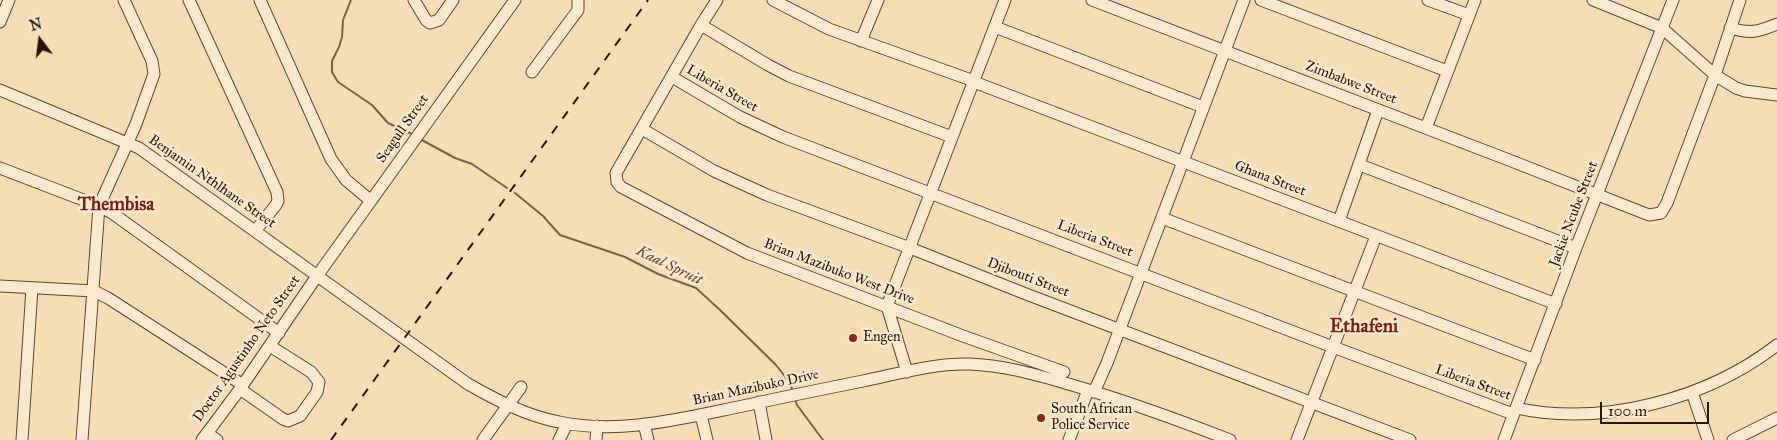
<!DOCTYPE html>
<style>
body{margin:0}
#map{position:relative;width:1777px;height:440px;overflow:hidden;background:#f7ddb3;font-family:"IM FELL Great Primer",serif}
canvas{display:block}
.north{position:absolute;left:15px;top:15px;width:50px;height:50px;-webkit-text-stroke:4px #fae9ce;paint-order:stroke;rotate:345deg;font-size:14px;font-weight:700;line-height:20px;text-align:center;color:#271507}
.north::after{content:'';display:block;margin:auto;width:18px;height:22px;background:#271507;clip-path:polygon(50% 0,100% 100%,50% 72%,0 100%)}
.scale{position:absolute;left:1600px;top:402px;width:109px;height:22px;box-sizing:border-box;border:2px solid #271507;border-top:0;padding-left:6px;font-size:15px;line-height:18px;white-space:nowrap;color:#271507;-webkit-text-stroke:4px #fae9ce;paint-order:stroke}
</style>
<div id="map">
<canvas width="1777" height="440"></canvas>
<div class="north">N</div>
<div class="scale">100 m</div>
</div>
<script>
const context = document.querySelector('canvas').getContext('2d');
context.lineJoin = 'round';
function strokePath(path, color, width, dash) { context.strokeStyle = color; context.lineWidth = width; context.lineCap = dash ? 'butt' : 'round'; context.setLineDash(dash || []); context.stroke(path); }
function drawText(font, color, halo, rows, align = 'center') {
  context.font = font + ' "IM FELL Great Primer",serif'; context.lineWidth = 5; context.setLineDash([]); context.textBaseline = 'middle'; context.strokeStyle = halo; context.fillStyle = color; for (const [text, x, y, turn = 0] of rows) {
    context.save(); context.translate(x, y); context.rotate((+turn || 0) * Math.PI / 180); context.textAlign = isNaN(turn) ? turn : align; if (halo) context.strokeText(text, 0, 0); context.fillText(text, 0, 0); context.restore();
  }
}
strokePath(new Path2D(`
 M351,0l-8,20 -1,17 -3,10 -7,14v11l6,10 34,23 16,18 26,12
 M420,139l35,19 17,6 35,24
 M515,193l28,23 17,19 65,22 33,17 38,14 24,22 56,55 14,18 3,9
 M795,399l2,6 26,35`), '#79644b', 2);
const minor = new Path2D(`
 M189,0l88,192 1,9 -2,4 -21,26
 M260,0l71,159 15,21 25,21
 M414,0l12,20 4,3 9,-3 14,-20
 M717,0l-16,25 -85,148 1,9 4,5 126,66 216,83 101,36
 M773,0l56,29 145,52
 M1092,0l417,160 140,55 12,-2 6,-10 48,-128 25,-75
 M1261,0l186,71
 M1428,0l41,15
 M1593,0l69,28 53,47 21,13 9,3 32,4
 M0,22l9,-22
 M701,25l67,40 21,11 163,61
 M995,27l208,80
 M1730,28c21,6 27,4 47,-4
 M861,41l17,-41
 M532,72l46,-62v-10
 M672,77l68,40 43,20 550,210 180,67
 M974,82l582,222
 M0,90l139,58 329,236c28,16 59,32 91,38 61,13 125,-4 184,-16 40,-9 80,-17 120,-25 34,-7 71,-18 106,-17 33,1 65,10 96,19 56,16 111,36 165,57
 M1426,128l49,-128
 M642,129l72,42 53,24 143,53 116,46 384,146
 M1360,165l216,83
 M0,168l99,38 13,7 167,120
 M1162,218l373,142
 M1339,221l39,-111
 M0,286l94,5 14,7 135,87
 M907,372l-20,-66 118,-306
 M240,389l43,30 5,2 12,-5 17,-24 2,-10 -8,-10 -41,-26
 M1094,392l13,-29 137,-363
 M1692,392l16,48
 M759,402l7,38
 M1516,408c87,19 191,-9 261,-63
 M701,415l6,25
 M644,424l4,16
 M207,433l10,7
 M22,440l10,-152
 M82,440l17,-234 37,-82 18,-50 -2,-13 -28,-61
 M202,440l38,-51 77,-113 198,-276
 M483,440l38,-53
 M559,440l8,-16
 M596,440l1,-14
 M1069,440l19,-50
 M1297,440l79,-204
 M1504,440l72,-192 97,-248
 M1733,440l44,-22`);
strokePath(minor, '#5b4732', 13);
strokePath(minor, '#fae9ce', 11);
strokePath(new Path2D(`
 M331,440l317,-440`), '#271507', 2, [9, 9]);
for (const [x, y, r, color] of [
 [853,338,5,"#8f2418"],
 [1041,418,5,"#8f2418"]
]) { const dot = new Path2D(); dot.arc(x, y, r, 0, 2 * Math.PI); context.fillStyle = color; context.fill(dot); strokePath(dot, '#fae9ce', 2); }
drawText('14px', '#271507', '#fae9ce', [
 ["Zimbabwe Street",1351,83,21],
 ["Liberia Street",722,89,30],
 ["Seagull Street",403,129,-55],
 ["Ghana Street",1270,179,21],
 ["Benjamin Nthlhane Street",212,182,35],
 ["Jackie Ncube Street",1574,214,-69],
 ["Liberia Street",1095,239,21],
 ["Brian Mazibuko West Drive",839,272,21],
 ["Djibouti Street",1028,278,21],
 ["Doctor Agustinho Neto Street",247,349,-55],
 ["Liberia Street",1473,383,20],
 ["Brian Mazibuko Drive",756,388,-12]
]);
drawText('14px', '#271507', '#fae9ce', [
 ["Engen",863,338],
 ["South African",1051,410],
 ["Police Service",1051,426]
], 'left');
drawText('italic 15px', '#5e4a35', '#fae9ce', [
 ["Kaal Spruit",669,266,26]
]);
drawText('bold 19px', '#7a1f14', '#fae9ce', [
 ["Thembisa",116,205],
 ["Ethafeni",1364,327]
]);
</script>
